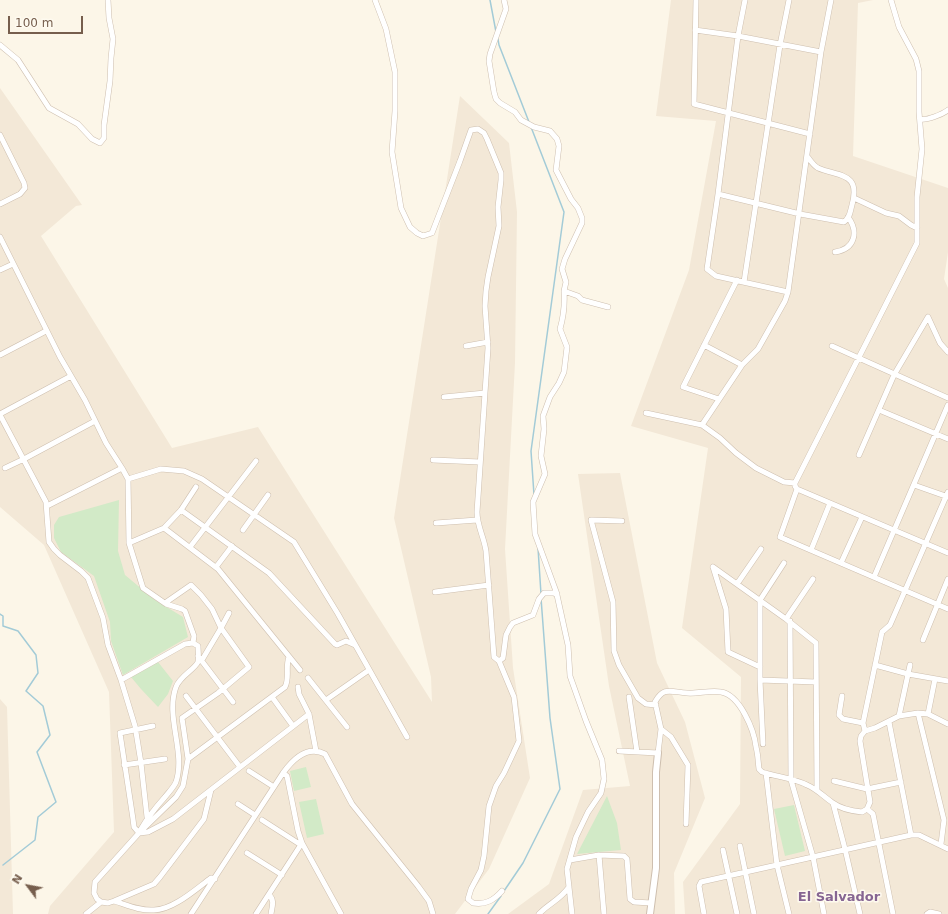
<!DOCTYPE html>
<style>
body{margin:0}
#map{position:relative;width:948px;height:914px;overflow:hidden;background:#fcf6e8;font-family:"DejaVu Sans",sans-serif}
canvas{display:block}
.north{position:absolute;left:8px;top:866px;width:40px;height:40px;-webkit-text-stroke:3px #fefaef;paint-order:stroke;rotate:302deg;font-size:11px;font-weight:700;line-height:16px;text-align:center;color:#765e4d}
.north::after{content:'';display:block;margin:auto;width:14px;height:18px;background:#765e4d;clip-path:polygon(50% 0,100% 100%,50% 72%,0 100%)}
.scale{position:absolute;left:8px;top:16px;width:75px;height:18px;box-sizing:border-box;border:2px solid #765e4d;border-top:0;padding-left:5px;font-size:12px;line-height:14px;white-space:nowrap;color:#765e4d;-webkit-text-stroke:3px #fefaef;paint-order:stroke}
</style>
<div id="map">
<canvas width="948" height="914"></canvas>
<div class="north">N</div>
<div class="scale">100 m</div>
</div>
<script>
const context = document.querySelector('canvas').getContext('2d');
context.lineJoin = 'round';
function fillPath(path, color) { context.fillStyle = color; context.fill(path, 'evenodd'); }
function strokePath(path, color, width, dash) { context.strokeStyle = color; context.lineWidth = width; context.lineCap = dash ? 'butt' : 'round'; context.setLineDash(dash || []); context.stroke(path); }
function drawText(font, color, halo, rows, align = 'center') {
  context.font = font + ' "DejaVu Sans",sans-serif'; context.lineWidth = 3; context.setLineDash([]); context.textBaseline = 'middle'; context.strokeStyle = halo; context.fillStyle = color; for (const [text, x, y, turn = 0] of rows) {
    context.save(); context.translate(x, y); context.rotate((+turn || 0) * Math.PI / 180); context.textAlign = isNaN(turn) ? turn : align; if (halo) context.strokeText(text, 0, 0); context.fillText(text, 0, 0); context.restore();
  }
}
fillPath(new Path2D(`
 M671,0h202l-15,3 -5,153 95,32v64l-4,27 4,9v626h-263l-2,-32 57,-78 1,-127 -59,-49 26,-180 -77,-22 58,-156 27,-149 -60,-5z
 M0,88l82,117 -6,1 -35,30 131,212 86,-21 174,275 -1,-25 -37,-159 66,-422 49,47 8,69 -2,151 -10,186 8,119 17,110 -41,91 -34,45h-407l2,-8 64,-74 -5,-140 -65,-147 -44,-38z
 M620,473l37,190 28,59 20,76 -31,75 1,41h-167l41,-30 34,-94 47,-4 -21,-100 -31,-212z
 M0,699l7,8 6,207h-13z`), '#f3e8d7');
fillPath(new Path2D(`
 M119,500l-1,51 7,24 30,25 28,17 5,20 -65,38 -12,-34 -1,-19 -16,-46 -33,-24 -7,-14v-13l5,-8z
 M158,662l15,19 -5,13 -10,13 -17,-18 -10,-12z
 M306,767l5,20 -17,4 -4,-20z
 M607,796l10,27 4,27 -44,4z
 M316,799l8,35 -17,4 -8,-36z
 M794,805l11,46 -20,5 -11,-47z`), '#d2eac7');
strokePath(new Path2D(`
 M490,0l6,32
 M498,39l1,6 30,77
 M531,127l33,85 -33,239 3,44
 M538,548l3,46
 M0,614l3,2v10l15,5 18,24 2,18 -12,18 17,15 7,29 -13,17 19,50 -18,15 -3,23 -32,25
 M504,891l19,-28 37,-74 -10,-71 -9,-120
 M488,914l13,-18`), '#a3cbd7', 1.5);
const minor = new Path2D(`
 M375,0l11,29 9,43v39l-3,41 9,56 9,19 7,6 6,3 9,-3 28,-72 11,-31 7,-1 6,4 3,6 14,34v7l-3,27 1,19 -11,51 -2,14 -1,15 3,42 -11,164c0,14 7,25 9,39l8,106 5,4 15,36 5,44 -15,32 -8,13 -7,20 -5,50 -3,14 -10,19 -3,10 5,4c13,2 21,-3 29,-12
 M504,0l2,9 -16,45 -1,7 5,31 2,7 4,4 15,9 6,8 13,7 16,4 7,8 2,7 -3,24 15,29 7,9 4,10v5l-17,36 -3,10 4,13 -2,9 14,5 4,4 26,7
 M696,0l-2,104 116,30
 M745,0l-7,36 -20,158 -11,75 9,7 72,16
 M891,0l8,27 17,32 3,12v41l3,37 -5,48v46l-122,240v3l2,3 -17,48 168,72
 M695,30l43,6 83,16
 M0,45l18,15 31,48 29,16 14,15 8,4 4,-5v-13l6,-44 1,-23 2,-19 -4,-21 -1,-18
 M920,119c6,2 23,-5 28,-9
 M0,135l24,48 1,5 -5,6 -20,10
 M718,194l82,20 44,8c6,-4 6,-10 8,-17 9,-33 -13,-28 -34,-37 -5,-3 -8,-8 -11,-12
 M854,198l32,15 13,3 12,9 6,3
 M0,237l60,120 25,43 21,43 16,25 6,11 1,64 14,45 23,16 16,5 3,2 9,25 -1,7
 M835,252c20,-3 24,-20 13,-35
 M0,270l13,-6
 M744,282l36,-237 9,-45
 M928,317l12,26 8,9
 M704,345l38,20
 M466,346l22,-4
 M832,346l116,52
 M0,355l46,-24
 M444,397l41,-4
 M719,399l-36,-12 54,-107
 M879,410l69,29
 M646,413l56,12 18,13 16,15 20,15 28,14 11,1
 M0,414l71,-38
 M0,415l46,87 3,40 5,7 6,6 21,16 7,7 15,40 5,27 13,35 14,46 6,37 6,54
 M702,425l40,-60 16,-16 27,-48 3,-9 33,-240 10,-52
 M859,455l35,-80 34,-58
 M433,460l47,2
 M5,468l19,-9 71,-38
 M128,479l33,-10 23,2 18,8 92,63 44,72 69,123
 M914,485l34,12
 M797,489l151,64
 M47,506l75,-38
 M181,510l88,63 66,71 2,1 9,-4 9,4
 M622,521l-31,-1 22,82 1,49 5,14 19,33 8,6 10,1
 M436,523l41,-3
 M164,528l54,41 82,101
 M243,530l25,-35
 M129,543l35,-15 17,-18 15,-23
 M190,547l66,-86
 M811,550l19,-47
 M841,563l21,-46
 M216,567l16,-21
 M713,567l73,52 30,24 1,147
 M713,567l13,42 2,43 32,15
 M874,577l74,-172
 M737,584l24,-35
 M435,592l54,-7
 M557,594l-22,-60 -2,-32 12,-28 -4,-18 3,-27 -1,-13 7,-19 9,-14 5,-11 3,-25 -7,-18c4,-14 5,-24 4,-38
 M165,603l26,-18 10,10 11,14 9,19 28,39 -31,26 -36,25 6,41
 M786,619l27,-40
 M790,621l1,159 22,77 11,57
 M923,640l25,-61
 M198,656l35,46
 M202,660l19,-32 8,-15
 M499,661l4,-3 3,-23 4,-8 3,-4 20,-8 6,-16 5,-6h10l3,2 11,50 2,31 16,45 16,39 2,19 -3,14 -13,19 -12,25 -9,32 5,45
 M875,665l33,9 40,7
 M308,678l39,49
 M121,680l64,-36 8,-1 5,3c0,5 1,11 0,16 -4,8 -18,14 -22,25 -11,30 10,65 0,95 -2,5 -8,11 -11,15 -9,10 -17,20 -24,32
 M760,680l56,2
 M298,687l1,7 10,20 7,37
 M186,696l54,71
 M842,696l-3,19 4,4 20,4
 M272,697l21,29
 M629,697l8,55
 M326,700l43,-30
 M918,713l26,107 -3,24
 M928,714l7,-35
 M899,716l11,-51
 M889,722l22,113
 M661,729l10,8 17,28 -2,59
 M865,731l-2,-8 19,-91 8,-7 58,-133
 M763,744l-3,-64v-80l24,-37
 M619,751l39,2 3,-24 -6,-27c9,-16 16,-10 32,-9 11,1 23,-3 34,-1 19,3 33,38 35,55 2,7 2,14 3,22l3,3c15,5 31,6 45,13 10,4 17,12 26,18 8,6 19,8 29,9l5,-3 3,-7 -10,-61 1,-5 4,-5 10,-3 24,-12 19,-3 10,1 20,10
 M124,765l41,-6
 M249,771l25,16
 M283,773l4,3 11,55 4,12 39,71
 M766,773l11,92 12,49
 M834,781l33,8 34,-7
 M211,790l-7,29 -44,58 -6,7 -40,17 -6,2 -7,-1 -4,-3 -3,-6 1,-11 44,-49 37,-36 7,-11 5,-27 97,-72c5,-9 0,-20 4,-30
 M833,803l12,46 15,65
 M238,804l17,11
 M867,809l6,5 20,100
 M262,820l39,25
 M139,833l9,-1 25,-13 136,-105
 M139,833l-5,-6 -1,-8 -13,-86 33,-7
 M740,846l14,68
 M723,850l14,64
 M247,853l35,22
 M599,855l5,59
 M570,860l29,-5 25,1 3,3 3,40 4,3 17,1
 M269,895c6,5 3,12 2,19
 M114,901c13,4 26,10 40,9 19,0 42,-21 57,-32l4,1
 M86,914l15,-12
 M191,914l92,-141c10,-14 25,-28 42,-19l27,50 66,82 11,15 4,13
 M256,914l46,-71
 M539,914c10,-11 20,-13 30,-27
 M704,914l-5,-28 2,-4 210,-47h8l29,14
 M927,914l3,-2 9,2`);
const tertiary = new Path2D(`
 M650,914l6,-46v-96l2,-19`);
strokePath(minor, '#cebfaf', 6);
strokePath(tertiary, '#cebfaf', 8);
strokePath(minor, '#fff', 5);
strokePath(tertiary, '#fff', 6);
drawText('bold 13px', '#866592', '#fefaef', [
 ["El Salvador",839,898]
]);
</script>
